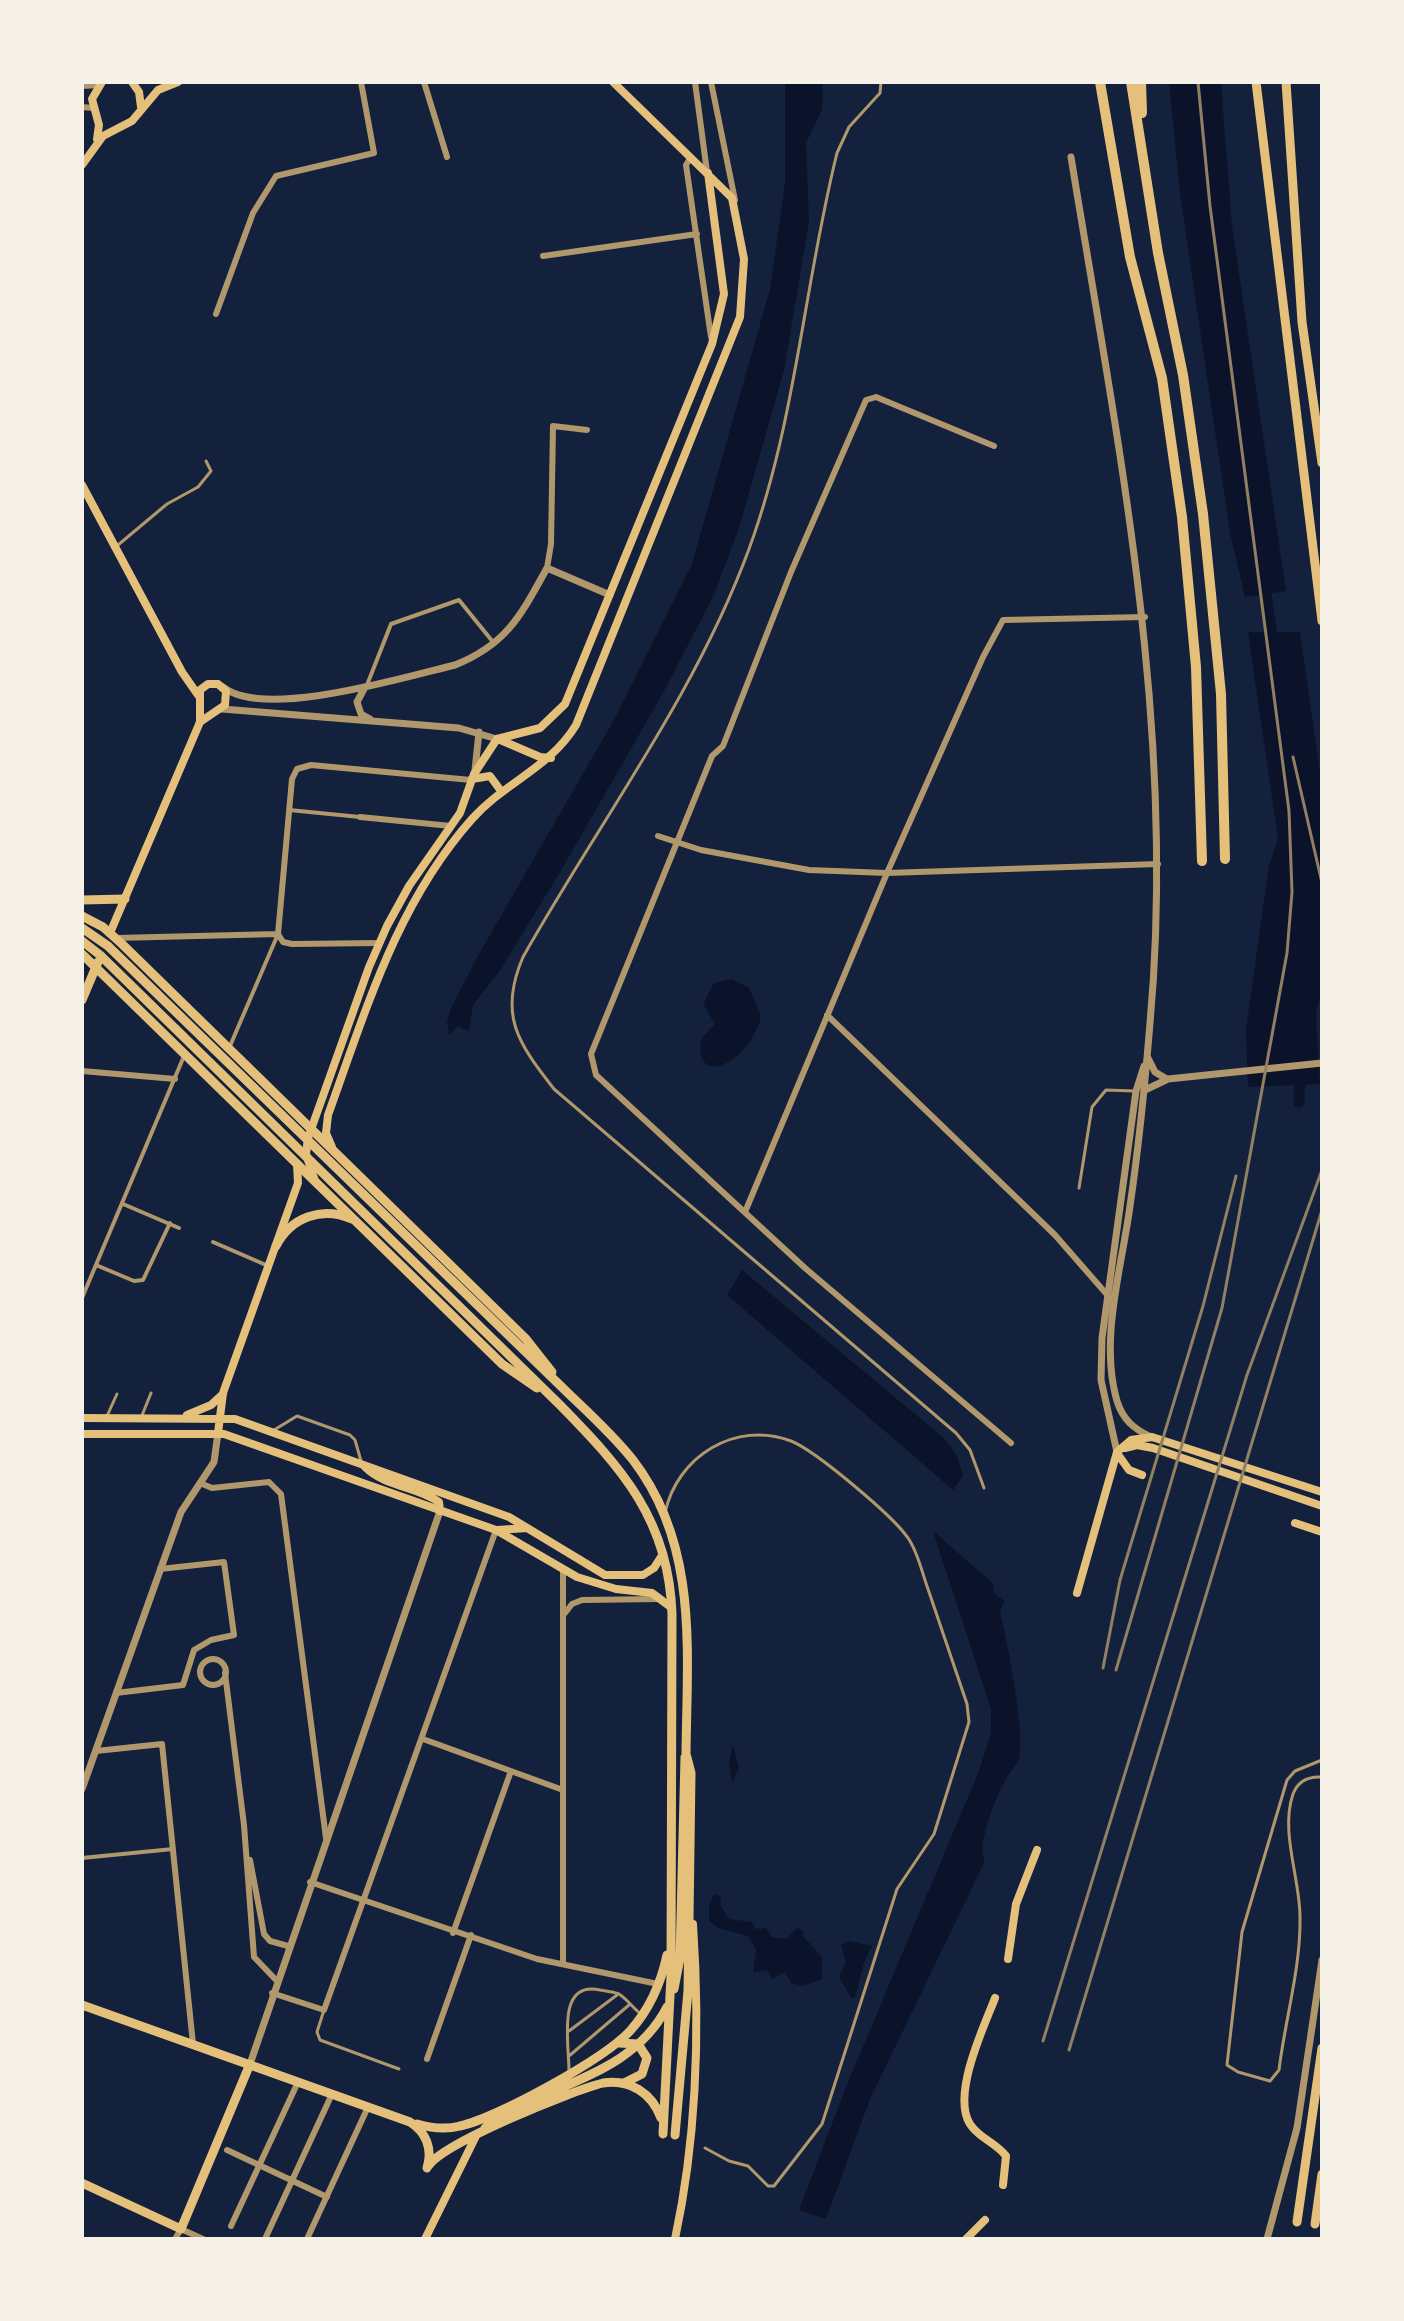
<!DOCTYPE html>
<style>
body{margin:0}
#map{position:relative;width:1404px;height:2321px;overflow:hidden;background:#14213d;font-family:Manrope,sans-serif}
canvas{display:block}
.frame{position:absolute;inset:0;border:84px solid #f6f1e7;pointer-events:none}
</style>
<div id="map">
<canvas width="1404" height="2321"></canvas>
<div class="frame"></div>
</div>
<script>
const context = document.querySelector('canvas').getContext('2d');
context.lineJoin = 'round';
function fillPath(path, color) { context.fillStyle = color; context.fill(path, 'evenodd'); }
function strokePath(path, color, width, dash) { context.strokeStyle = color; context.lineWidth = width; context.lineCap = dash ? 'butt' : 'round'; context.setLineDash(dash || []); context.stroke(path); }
fillPath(new Path2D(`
 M785,82h38l-1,28 -16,33 3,78 -25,149 -45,158 -25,67 -51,98 -104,181 -60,98 -26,33 -4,27 -11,-6 -9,9 -2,-13 4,-14 28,-54 136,-236 77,-154 78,-275 15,-106z
 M1169,82h52l11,144 54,365 -41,6 -15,-64 -50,-339z
 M1248,632h52l22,156v198l-6,28 4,70 -72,3 -2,-58 23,-163 9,-27z
 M732,979l17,9 12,28c-9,44 -67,76 -60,23l14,-15 -12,-20 11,-21z
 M742,1270l203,169 12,17 6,19 -10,15 -226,-195z
 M933,1531l61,53 -1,8 11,9 -4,12c7,24 26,126 19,146 -2,6 -7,10 -10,15 -10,15 -34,71 -24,87l-115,238 -44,120 -27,-9 47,-123 133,-316 12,-38v-24z
 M733,1745l6,23 -7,15 -3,-22z
 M714,1894l7,3 -1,7 9,15 23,3 4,7 10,-1 6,9 15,2 10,-11 7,3 -2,4 20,22v22l-19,7 -12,-3 -6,-11 -13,7 -5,-9 -14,3 3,-24 -8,-13 -30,-8 -9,-7v-16z
 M849,1941l23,5c-9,15 -13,34 -16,50l-4,3 -13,-22 7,-15 -5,-17z`), '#0b132b');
strokePath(new Path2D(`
 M1264,581l9,62
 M1299,1102l1,-32`), '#0b132b', 11);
strokePath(new Path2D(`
 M881,82l-1,11 -31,34 -12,26c-33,132 -41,268 -88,396 -54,147 -150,273 -226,408 -25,58 -5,86 31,132l402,344 14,17 14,38
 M118,545l49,-41 31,-17 13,-16 -5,-10
 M1079,1188l13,-81 14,-17 28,1
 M107,1416l10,-22
 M141,1418l10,-25
 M274,1430l23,-14 53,19 5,5 6,21
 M665,1513c12,-57 71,-93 126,-72 25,10 102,75 117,97 10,14 14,35 20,51 13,38 26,77 39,115l2,18 -35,112 -37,55 -75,235 -48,62h-6l-20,-20 -19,-5 -24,-13
 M1322,1760l-27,11 -8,9 -45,152 -15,133 11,7 32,9 9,-11c6,-50 22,-103 21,-153 0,-39 -20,-85 -7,-123 5,-13 15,-18 29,-17
 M324,2010l-7,22 3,8 79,29
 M569,2031l48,-36
 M569,2056l60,-51
 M569,2071c0,-28 -13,-91 31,-81 6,1 14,2 19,4 8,5 15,15 23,21`), '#b1986c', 3);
strokePath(new Path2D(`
 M367,685l24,-61 68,-24 34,42
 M289,810l71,7
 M230,1046l48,-112
 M123,1204l56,24
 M213,1242l53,23
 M96,1265l38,16 9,-1 27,-57
 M82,1298l102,-242
 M82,1858l91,-9`), '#b1986c', 4);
strokePath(new Path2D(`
 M424,82l23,75
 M695,82l12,90
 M711,82l24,118
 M82,86l17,-1
 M82,107l11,1
 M691,157l-5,8 25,172
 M543,256l154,-22
 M216,314l37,-101 23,-37 98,-23 -13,-71
 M994,446l-118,-49 -10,3 -75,172 -68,174 -11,10 -121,298 5,21 209,193 206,175
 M547,568l4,-24 2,-118 34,4
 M360,817l91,9
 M658,836l43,14 108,20 78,3 271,-9
 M278,934l14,-155 5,-10 14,-4 160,15
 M116,938l162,-4 5,8 9,2 88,-1
 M827,1015l228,220 55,63
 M82,1071l93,8
 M745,1212l142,-339 96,-216 20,-37 142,-3
 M200,1483l12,5 57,-6 12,12 45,344
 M565,1613l7,-9 10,-4 78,-1
 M200 1672a13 13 0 1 1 26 0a13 13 0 1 1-26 0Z
 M225,1673l19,152 10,132 22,23
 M116,1693l67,-8 11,-35 17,-10 23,-5 -10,-73 -64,7
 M423,1739l140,51
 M96,1751l66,-7 31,300
 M250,1860l14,74 6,7 18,5
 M310,1882l227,77 121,25
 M453,1933l58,-162
 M563,1963v-393
 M272,1993l52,17 172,-480
 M427,2059l44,-124
 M227,2150l100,47
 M231,2226l67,-144
 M175,2239l6,-10 22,10
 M265,2239l67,-145
 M307,2239l61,-132`), '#b1986c', 6);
strokePath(new Path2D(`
 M1071,157c47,289 106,572 79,866 -5,61 -11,122 -20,183 -8,61 -31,133 -13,195 6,19 17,28 34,36
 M223,687c41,33 182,-10 232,-22 52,-21 66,-50 92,-97l63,27
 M365,687l-8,15 4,12 9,5
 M222,709l237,19 38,11
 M475,770l4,-38
 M1148,1058l7,14 10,6
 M1145,1090l23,-11 154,-16
 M1117,1452l-16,-72 1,-42 34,-247 8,-25
 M82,1789l99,-277 33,-50 4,-29
 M250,2064l190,-553
 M1267,2239l30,-111 25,-168`), '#b1986c', 7);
strokePath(new Path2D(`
 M132,82l7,10 2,15
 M97,139l2,-14 -7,-26 10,-17
 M82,165l21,-29 29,-15 26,-31 20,-8
 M82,485l100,187 16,23
 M497,739l43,-11 25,-24 147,-360 12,-50 -16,-121
 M498,739l42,18 11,1
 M472,779l18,-3 11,15
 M110,933l90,-211v-32l8,-6h10l8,7 -1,14 -25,17
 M332,1147l-6,-14 2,-18c38,-105 69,-212 144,-296 33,-37 78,-51 104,-94l164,-408 4,-58 -12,-61 -119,-116
 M315,1181l-9,-27 2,-16 61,-171 18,-41 22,-40 51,-73 14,-39 23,-35
 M187,1415l24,-10 12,-11
 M82,1418l153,1 274,98 96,58h38l11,-7 9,-14
 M218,1433l5,-40 75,-210 -1,-19
 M82,1434h142l272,96 81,47 39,12 36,4 20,15
 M1125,1448l12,-3 16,3 169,58
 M1117,1453l12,17 13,5
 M365,1467c20,20 51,19 74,35l1,9
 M1295,1523l27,9
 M497,1530l30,-2
 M1077,1593l40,-141 14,-12 21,-3 170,55
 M1008,1959l8,-55 21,-54
 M995,1998c-11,29 -47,103 -22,130 9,11 24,16 33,28l-3,29
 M425,2239l51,-103
 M675,2239c22,-102 25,-211 18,-315
 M966,2239l19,-19`), '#e5c07b', 8);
strokePath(new Path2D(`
 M1256,82l66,539
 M1286,82l16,240 20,141
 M82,900l43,-1
 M82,916l21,11 19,17 404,395 26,33
 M82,928l26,18 461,448c22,21 45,42 64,66 66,86 54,191 53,294l5,19 -3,218 -13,144
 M82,941l18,14 459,449c63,64 110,116 113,210l-1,362 -8,158
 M82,954l420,410 35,24
 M82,1000l16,-38
 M276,1246c15,-29 46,-40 76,-27
 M674,1989l6,-31 5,-201
 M82,2005l328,117c16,10 23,27 17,46
 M619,2043l19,1 9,14 -5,16 -18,9
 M417,2124c14,4 28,6 43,2 37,-8 144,-67 170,-95 19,-21 31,-48 37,-76
 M485,2128c59,-45 145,-49 182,-121
 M429,2165c17,-23 142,-74 174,-82 27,-4 49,10 58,35
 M82,2183l99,46 69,-165
 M1297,2222l25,-174
 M1315,2224l7,-50`), '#e5c07b', 9);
strokePath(new Path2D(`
 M1100,82l30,175 32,121 20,139 14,150 6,194
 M1131,82l27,171 25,122 20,139 18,180 4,165
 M1141,82l1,31`), '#e5c07b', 10);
strokePath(new Path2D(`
 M1293,757l29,126
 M1103,1668l17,-88 83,-274 33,-130
 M1116,1670l106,-362 65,-355 5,-61 -3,-81 -79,-605 -12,-124
 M1043,2041l204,-666 75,-205
 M1069,2050l253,-840`), '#918062', 3);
</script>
